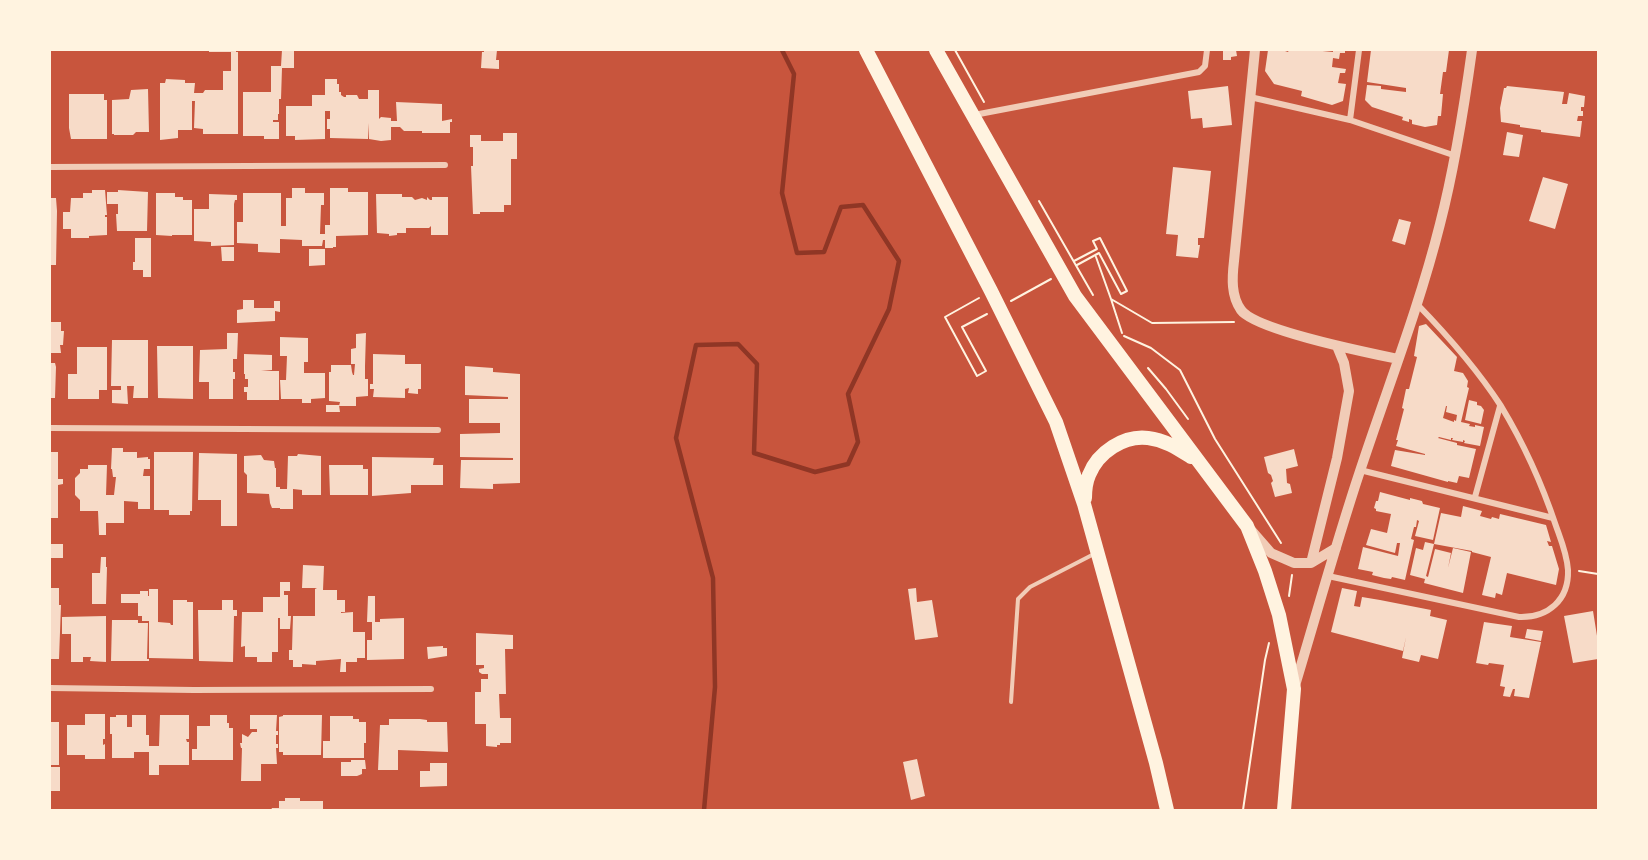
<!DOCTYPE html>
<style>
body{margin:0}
#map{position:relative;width:1648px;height:860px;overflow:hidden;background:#c8553d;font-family:Helvetica,sans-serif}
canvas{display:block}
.frame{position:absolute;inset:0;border:51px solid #fff3e0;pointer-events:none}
</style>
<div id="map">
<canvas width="1648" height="860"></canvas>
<div class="frame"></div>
</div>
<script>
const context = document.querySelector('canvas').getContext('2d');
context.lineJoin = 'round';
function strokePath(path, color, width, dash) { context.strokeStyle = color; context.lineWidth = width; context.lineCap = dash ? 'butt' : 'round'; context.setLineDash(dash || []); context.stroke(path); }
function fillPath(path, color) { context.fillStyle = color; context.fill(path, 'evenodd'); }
strokePath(new Path2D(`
 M704,810l11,-123 -2,-109 -37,-140 20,-93 42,-1 19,20 -3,89 61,19 33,-8 10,-22 -10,-48 41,-85 10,-48 -36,-56 -22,2 -17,45 -27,1 -15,-60 12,-119 -12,-24`), '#8f3625', 4.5);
fillPath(new Path2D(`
 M209,50h27v2h2v82h-35v-5l-9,-1 1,-27h-3v29h-14v8l-18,2v-57h5l1,-4 19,1v3h10l-1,10h9l2,-3h18v-19h8v-19h-22z
 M282,50h12v18h-12l-1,31h-2v15h-1v6h-5v2h6v17h-15v-3h-21v-44h28v-26h10z
 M484,50h13l-1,10h3v9l-18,-1 1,-16h2z
 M1223,50h13l1,6 -6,1v3h-8z
 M1268,50h17v1l3,1 1,-2h23l21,2v-2h12v3h-5l-1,6 -6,-1 -1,9 14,2 -1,4h-5l-2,10 8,1 -3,17 -11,4 -31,-9 1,-5 -28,-7 -9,-13z
 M1371,50h78l-3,22h-3l-3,22h3l-2,22h-3l-1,9 -12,2 -13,-3v-4l-3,-1v3l-7,-2 1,-3 -31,-10 -7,-7 2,-15 14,1v3l25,3v-4l-39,-6z
 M325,79h12v5h2v8h2v3l3,2h2v-2h11l2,4h9v-9h11v29l2,-2 10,1v3h6l-1,-19 46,2v17l10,-2v3h-2v11h-28v-2h-18l-4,-4h-9v13l-10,1 -12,-2v-16l-1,16 -38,-1v-9h-3v-10h3v-8h-5v28l-30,1v-4h-9v-30h26v-11h13z
 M1228,86l4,39 -29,3 -1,-10 -11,1 -3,-28z
 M1507,86l57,6 -2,12h5l2,-11 16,3 -1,11h-3v4h2v5h-5l-1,5h5l-2,16 -39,-5v-2l-21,-3v-2l-19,-3 -1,-14 4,-20h2z
 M148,89l1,43h-13l-3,3h-19v-1h-2v-34l17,-1 2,-9z
 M69,94h35v6h3v39h-36l-2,-11z
 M1507,132l16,3 -4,22 -16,-2z
 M503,133h14v26h-6v46h-7v7h-24v2h-7l-2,-48h2v-19h-3v-12h11v6h22z
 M1173,167l38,4 -7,67h-6v7h2l-2,13 -22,-2 2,-21 -12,-1z
 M1543,177l25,7 -13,45 -26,-8z
 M292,188h13v5h19v12h-3l-1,29h5v-9h5v-37h18v4h20v43l-32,1v11h-3v1h-8v-8h-2l-1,6h-20v-6l-22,-1v14l-22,-1v-8l-21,-1v-21h6v-29h38v33h5v-28h6z
 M92,190h13l2,25h-2v2h2v18l-18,1v2h-18v-9h-8v-17h7l1,-14h12v-5h9z
 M118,190l30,2 -1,39h-30l-1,-17h2v-10h-11v-12h11z
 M156,193h19v4h8v3h9v35h-20v1l-16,-1z
 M209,194l28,1v5h-2l-1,4v41l-23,1v-4l-17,-1v-32h15z
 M376,194h26v3h10l3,3 7,-2 5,2v-3l3,3h2v-3h16v38h-17v-9l-2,2h-23v5h-9v2l-8,1v-2l-12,-1z
 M50,198h6l1,13 -1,54h-6z
 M1399,219l12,3 -6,23 -13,-4z
 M135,238h16v39h-8v-7h-10v-8h2z
 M221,247h13v14h-12z
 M309,249h16v16l-16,1z
 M243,300h11v8h20v-7h6v11l-5,-1v10l-38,2v-13l6,-1z
 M50,322h11v9h3l-1,14h-3l1,8h-11z
 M1426,324l31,33 -3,14 9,2 5,8 -1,6 2,1 -8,34 9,2 -1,2 6,1v-2l9,2 -4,19 -16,-3 1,-2 -2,-1v2l-11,-2 1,-2h-2v2l-12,-3 -1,1 19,5v2l19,4 -7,29 -10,-2 -2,7 -9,-2v1l-57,-16 4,-16 30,5v-1l-29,-8 2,-6h-2l8,-31 -2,-1 4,-19h3l8,-32 -3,-1 5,-30zM1446,406h1l-1,6 11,3 -1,6 -2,-1v2l-11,-4z
 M227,333h11l-1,26h-4v13h2v7h-2v20h-24v-17h-10l1,-32 27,-1z
 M366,333l-1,33v13h3v17l-12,1v9h-17l1,-4 -11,-1v-29h2v-7h20l1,7 1,3h1l1,-11h-4v-15l5,-1v-14z
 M280,337l28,1v24h-4v11h21v25l-14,1v4h-9v-4h-21l-1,-19h6l1,-24h-7z
 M112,340h36v58h-15l1,-12h-7l1,18 -16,-1v-13h9v-4h-10z
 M157,346h36v53l-35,-1z
 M77,347h30v43h-8v9h-31v-25h9z
 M244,354l28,1v15l-11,1h18v29h-32v-8h-3v-5h4v-8h-3v-5h-1z
 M373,354l32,1v9h16v25h-3v5l-10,-1 1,-5 -4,1v9l-32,-1 1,-8h-4v-5h3z
 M51,363h4l1,4 -1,31h-5v-31z
 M465,366l28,2v4l27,2v109l-27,1v5l-33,-1 1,-28h52v-2l-53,-1v-23l40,-1v-10h-31v-24h39v-2l-43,-2z
 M1469,400l8,2v3l4,1 3,4 -3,14 -16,-4z
 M326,405h13l1,7h-14z
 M112,448h11v4h14v6l11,-1v2h2v10h-6l-1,7h7v33h-12v-7l-14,-1v22h-18v12h-7l-1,-24h-18v-11l-5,-5v-17l5,-5v-4h8v-4h19l-1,30h8l2,-18h-3l-1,-8h-1z
 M1294,449l4,17 -12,3 1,14 3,1 2,9 -17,4 -4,-14 2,-2 -2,-6 -3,-2 -4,-16z
 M50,452h8v27h5v5l-5,1v33h-8z
 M154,452h39l-1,59h-2v4h-21v-5h-15z
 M199,453l38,1v72h-16v-26h-23z
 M298,454l23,2v39h-19v-5l-9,-1v20h-13v-1h-8l-2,-5 -1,-9 -22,-1v-18l-3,-3v-16l17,-1 3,5 10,1 1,7h1v19h4v2h7l1,-33h9z
 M372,457l62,1 -1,7h10v20h-32v8l-39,3z
 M329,465h34v4h5v26h-38z
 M1380,492l30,8v-2l12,3 1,3 17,4 -7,32 -18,-4 4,-15 -2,-1 -1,7h-2l-3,12 3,1 -9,40 -13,-3 -1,2 -7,-1 -12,-3 1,-3 -15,-3 5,-22 35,9 2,-13h-3l-2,10 -29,-8 5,-16 16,4 4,-19 -15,-3v-2l-2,-1 2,-7h2z
 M1463,506l19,5 -2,5 11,3 1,-2 7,2 1,-5 46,11 5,17 -4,-1 2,5h3l7,23 -3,16 -49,-12 -5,22 -6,-2 -1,5 -13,-3 9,-38 -19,-5v-1l-38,-7 7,-31 20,4z
 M1425,542l9,2 -8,32 2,1 7,-28 16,4 -3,15 5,-20 18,4 -8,41 -39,-10 1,-4 -15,-4 6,-27 7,2z
 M50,544h13v14h-13z
 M101,557h5v10h1l-1,37h-14v-31h8z
 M303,565l21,1 -1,24h14v10h8v12h-4v1l12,-1v20h12v26h-8v4h-11v10h-6l1,-13 -25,2v4l-14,-1v3h-9v-7h-4v-10h3l1,-34h22v-27l2,-1h-15z
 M280,582h10v9h-6v4h4v21h3l-1,13h-10v-11h-2v34h-6v10h-15v-5h-12v-11l-4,1 1,-35h21v-15h17z
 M50,588h9v17h2l-2,54h-9z
 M916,588l1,14 15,-2 6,37 -23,3 -7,-51z
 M1342,588l15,3 -3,15 6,1 2,-10 18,3 51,10 -1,6 17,4 -9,39 -17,-4 -2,7 -17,-4 4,-21 -3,14 -72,-19z
 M149,589h9v33l12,1 1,2h2v-25h14v2h6v57l-44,-1v-37h-7v-5h-4v-13h-17v-9h19v-3h8v5h1z
 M368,596h7v26h5v-3l24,-1v41l-37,1v-20h5v-18h-5z
 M222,600h11v10h4v6h-3l-1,46 -34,-1 -1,-51h24z
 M1593,611l5,31v17l-25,4 -9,-47z
 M106,616v46l-16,-1 1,-4h-8v5h-12v-28h-9v-17z
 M112,620h26v3h10l-1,36h2v2h-38z
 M1484,622l28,4 -2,11 31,5 -12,56 -15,-2 1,-7h-2l-3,8 -7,-1 2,-9 -5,-1 4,-21 -15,-2 -1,2 -12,-2z
 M1527,629l16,2 -2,10 -16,-3z
 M476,633l37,2v14h-8l1,45h-7l1,24h11v25h-11v2h-3v2l-11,-1v-22h-11v-32h6v-13h7v-5h-6l-3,-2v-3l5,-1v-3h-8z
 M443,646v2h4v8l-19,3 -1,-12z
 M85,714h20v25h-2v6l2,-1v15h-20v-4h-18v-30h18z
 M116,715h11v12h5v-12h14v20h3v11h10l1,-31h29v24h-3l1,3h2v23h-30v10h-10v-23h-15v6h-22v-24h-2v-17h6z
 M210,715h17v8h2v5h4v32h-41v-11h5v-23h13z
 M250,715h27l-1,16h2v4h-2v9h2v4h-2l1,16h-16v17h-20l1,-33h-1l-1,-5h2v-9l6,3 4,-5h5v-3h-7z
 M283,715h39l-1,40h-38v-3h-4v-35l4,-1z
 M330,716h23v3h6v3h7v21h-2v15h-41v-17h7z
 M389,719h31l7,1v2h20l1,30 -50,-2v20h-20l2,-45h9z
 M50,721l1,1h8v43h-9z
 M917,759l8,37 -14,4 -8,-38z
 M351,760h14l1,9h-4v5l-5,2h-16v-14h10z
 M430,763h17v23l-27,1v-16h10z
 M50,767h10v24h-10z
 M285,798h15v3h23v9h-52l1,-2h7v-7h6z`), '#f7dbc8');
strokePath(new Path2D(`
 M955,50l29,52
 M1039,201l54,94
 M1096,257l15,42 41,24 82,-1
 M1074,261l23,-12 -4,-8 7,-3 27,53 -6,3 -22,-41 -22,12
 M979,298l-34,19 32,59 9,-5 -24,-44 25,-13
 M1111,299l11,34
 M1011,301l40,-22
 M1124,336l27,12 29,22 35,69 66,104
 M1148,368l18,21 22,30
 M1579,571l19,3
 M1289,596l3,-21
 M1243,810l22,-150 4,-17`), '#fff3e0', 2);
strokePath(new Path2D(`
 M1011,702l7,-103 12,-12 64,-33`), '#f1ccb7', 4);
strokePath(new Path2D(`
 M1250,97l100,23 106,36
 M974,115l225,-43 6,-6 2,-16
 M1350,120l9,-70
 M50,167l395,-2
 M50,428l388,2
 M1360,470l193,48
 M1475,497l25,-91
 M1328,576l191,41c29,1 50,-17 49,-47 -1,-16 -7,-30 -12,-44 -14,-42 -32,-82 -55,-120 -24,-37 -53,-70 -84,-102
 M50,688l144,2 237,-1`), '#f1ccb7', 6);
strokePath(new Path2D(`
 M1255,50l-21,211c-2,17 -3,35 7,49 14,20 128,43 157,49
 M1251,530l20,23 23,10h17l25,-15
 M1311,563l26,-105 12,-67 -5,-28 -7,-17
 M1294,689c22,-73 42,-146 66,-218 27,-82 59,-163 80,-247 15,-58 24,-116 32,-174`), '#f1ccb7', 10);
strokePath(new Path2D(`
 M866,50l125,241 65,131 28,82 72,259 11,47
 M936,50l139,246 172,230 18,45 14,44 15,74 -10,121
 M1085,498c0,-8 1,-16 4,-23 9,-23 35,-40 59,-37 17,2 29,10 43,19`), '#fff3e0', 14);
</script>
